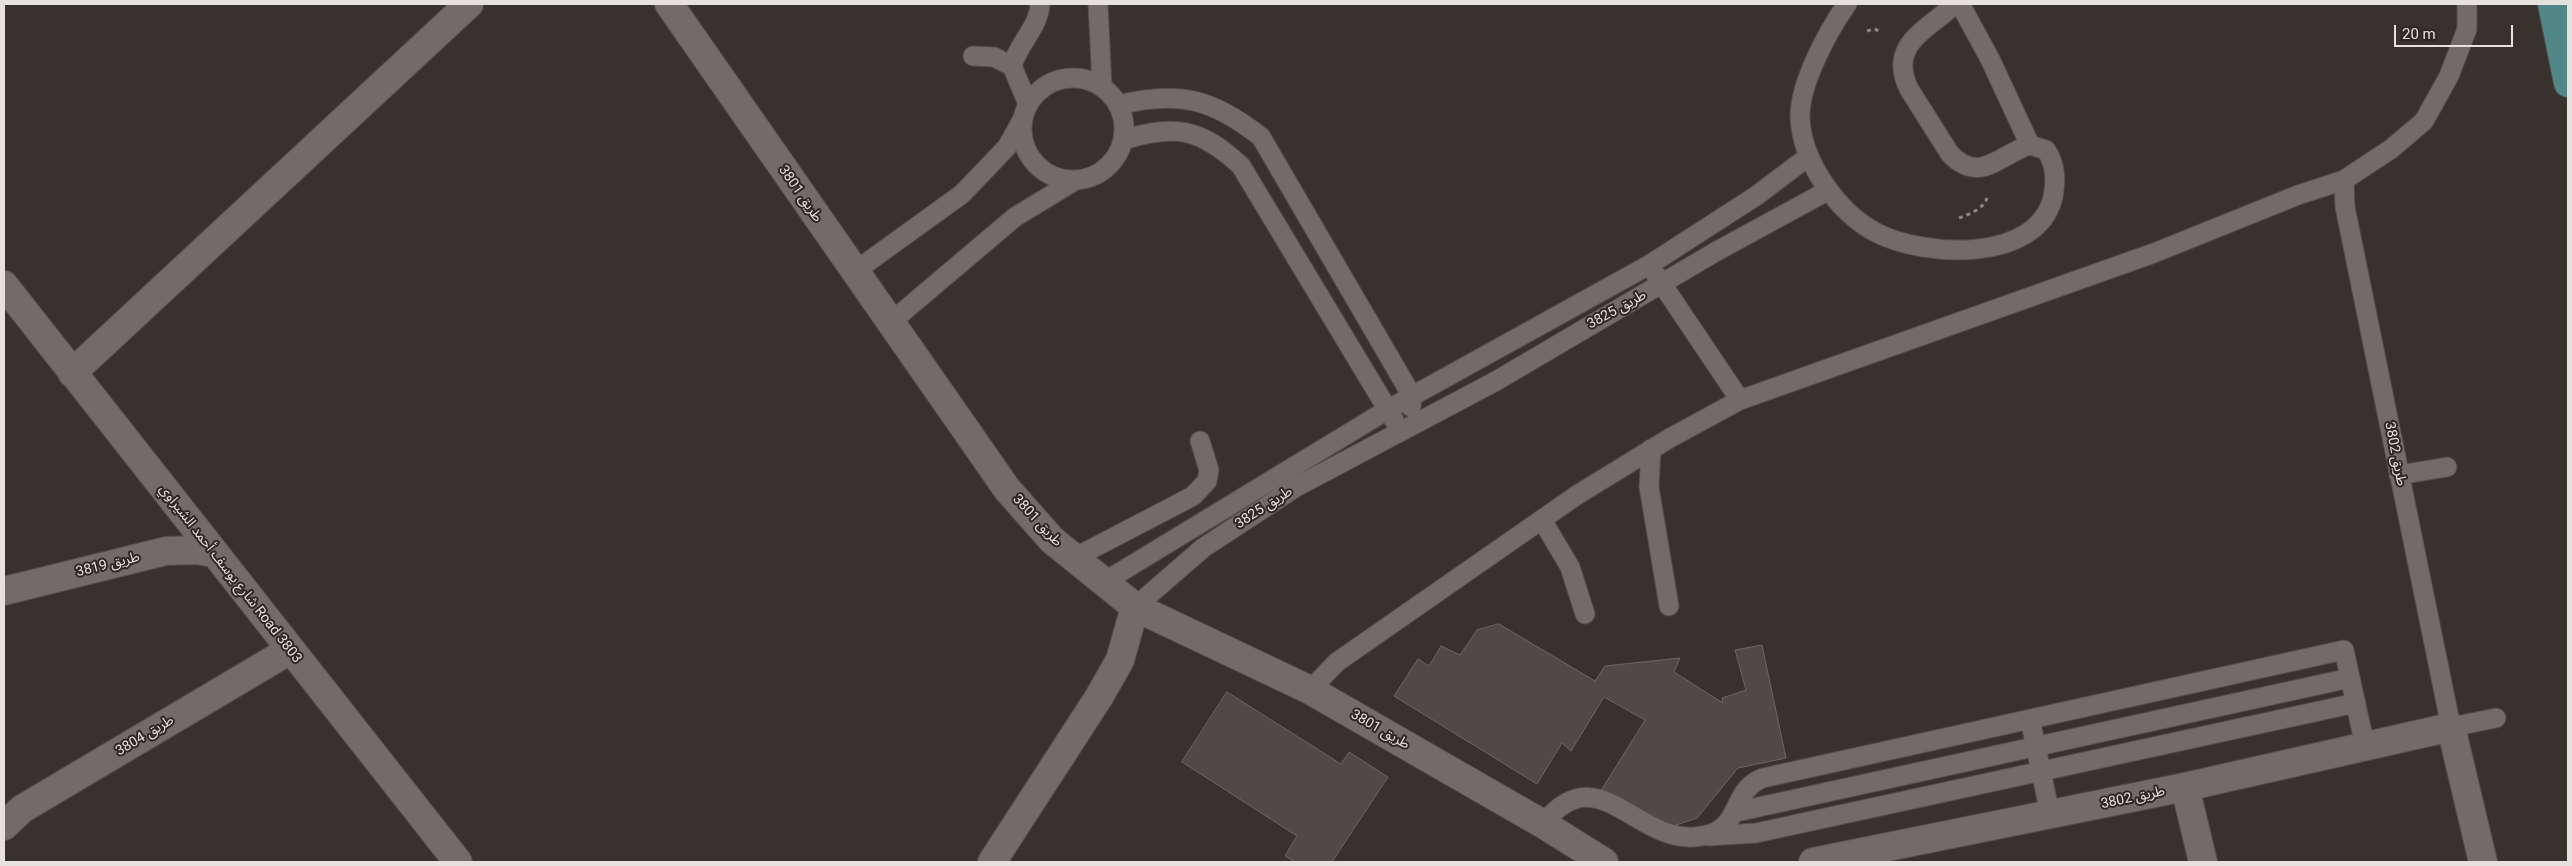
<!DOCTYPE html>
<meta charset="utf-8">
<style>
body{margin:0}
#map{position:relative;width:2572px;height:866px;overflow:hidden;background:#38322d;font-family:Roboto,sans-serif}
canvas{display:block}
.frame{position:absolute;inset:0;border:5px solid #e5e1de;pointer-events:none}
.scale{position:absolute;left:2394px;top:25px;width:119px;height:22px;box-sizing:border-box;border:2px solid #e5e1de;border-top:0;padding-left:6px;font-size:15px;line-height:18px;white-space:nowrap;color:#e5e1de;-webkit-text-stroke:4px #2e2824;paint-order:stroke}
</style>
<div id="map">
<canvas width="2572" height="866"></canvas>
<div class="frame"></div>
<div class="scale">20 m</div>
</div>
<script>
const context = document.querySelector('canvas').getContext('2d');
context.lineJoin = 'round';
function fillPath(path, color) { context.fillStyle = color; context.fill(path, 'evenodd'); }
function strokePath(path, color, width, dash) { context.strokeStyle = color; context.lineWidth = width; context.lineCap = dash ? 'butt' : 'round'; context.setLineDash(dash || []); context.stroke(path); }
function drawText(font, color, halo, rows, align = 'center') {
  context.font = font + ' Roboto,"Noto Sans Arabic",sans-serif'; context.lineWidth = 4; context.setLineDash([]); context.textBaseline = 'middle'; context.strokeStyle = halo; context.fillStyle = color; for (const [text, x, y, turn = 0] of rows) {
    context.save(); context.translate(x, y); context.rotate((+turn || 0) * Math.PI / 180); context.textAlign = isNaN(turn) ? turn : align; if (halo) context.strokeText(text, 0, 0); context.fillText(text, 0, 0); context.restore();
  }
}
const building = new Path2D(`
 M1499,624l96,57 10,-15 75,-8 -6,14 49,31 -1,-5 24,-8 -11,-40 27,-5 24,113 -48,10 -41,50 -27,9 -68,-38 43,-69 -41,-23 -33,54 -9,-8 -25,41 -143,-88 24,-37 11,7 12,-20 19,9 17,-25z
 M1227,692l114,72 8,-12 39,25 -56,85h-37l-10,-6 12,-20 -115,-74z`);
fillPath(building, '#504944');
strokePath(building, '#6d6660', 1);
const lane = new Path2D(`
 M1098,4l4,82
 M1847,4c-19,27 -48,80 -47,114 2,44 38,95 77,115 47,24 160,31 176,-36 3,-17 3,-32 -7,-47l-16,-5c-30,9 -50,40 -80,9l-41,-65c-22,-45 19,-59 46,-85
 M1960,4l30,55 40,86
 M973,56l21,1 18,9
 M1022 129a51 51 0 1 1 102 0a51 51 0 1 1-102 0Z
 M1028,104l-16,-38c6,-22 27,-39 28,-62
 M1119,105c60,-15 94,-6 142,32l151,259 -1,11
 M1123,140c53,-16 77,-12 118,26l153,254
 M2344,180l1,27 106,520 45,-9
 M854,272l108,-78 45,-47 15,-27
 M1656,275l84,125
 M891,322l124,-105 61,-37
 M1651,449l-2,38 20,119
 M2399,475l48,-8
 M1542,520l28,47 15,47
 M1074,558l119,-62 14,-15 2,-11 -9,-29
 M1104,582l283,-172 262,-145 107,-69 53,-40
 M1135,607l68,-59 93,-61 200,-106 221,-130 112,-61
 M1310,690l27,-28 240,-167 93,-57 70,-38 414,-147 144,-58 46,-15 47,-31 33,-28 25,-45 18,-47v-25
 M2030,719l20,95
 M1736,812l614,-134
 M1543,824c58,-73 96,29 164,11 35,-9 24,-45 56,-57l581,-128 21,96
 M1709,836l47,-3 600,-130`);
const street = new Path2D(`
 M669,4l338,485 45,51 83,67 175,83 233,134 61,38
 M4,285l454,577
 M72,373l397,-369
 M4,591l162,-40 31,-1 16,3
 M2185,787l18,75
 M4,826l18,-17 268,-159
 M992,862l107,-165 21,-37 15,-53
 M1813,862l372,-75 266,-60 32,135`);
const primary = new Path2D(`
 M2552,4l16,79`);
strokePath(lane, '#534e4a', 21);
strokePath(street, '#534e4a', 30);
strokePath(primary, '#534e4a', 30);
strokePath(new Path2D(`
 M1867,31l7,-2 8,3
 M1959,218c11,-4 24,-9 28,-20`), '#8c8783', 3, [4, 4]);
strokePath(lane, '#726b66', 19);
strokePath(street, '#726b66', 28);
strokePath(primary, '#518887', 28);
drawText('14px', '#e5e1de', '#2e2824', [
 ["طريق 3801",800,194,55],
 ["طريق 3825",1617,310,-29],
 ["طريق 3802",2395,454,79],
 ["طريق 3825",1264,508,-33],
 ["طريق 3801",1037,521,47],
 ["طريق 3819",108,565,-14],
 ["شارع يوسف أحمد الشيراوي Road 3803",230,574,52],
 ["طريق 3801",1380,730,30],
 ["طريق 3804",145,736,-31],
 ["طريق 3802",2133,798,-12]
]);
</script>
